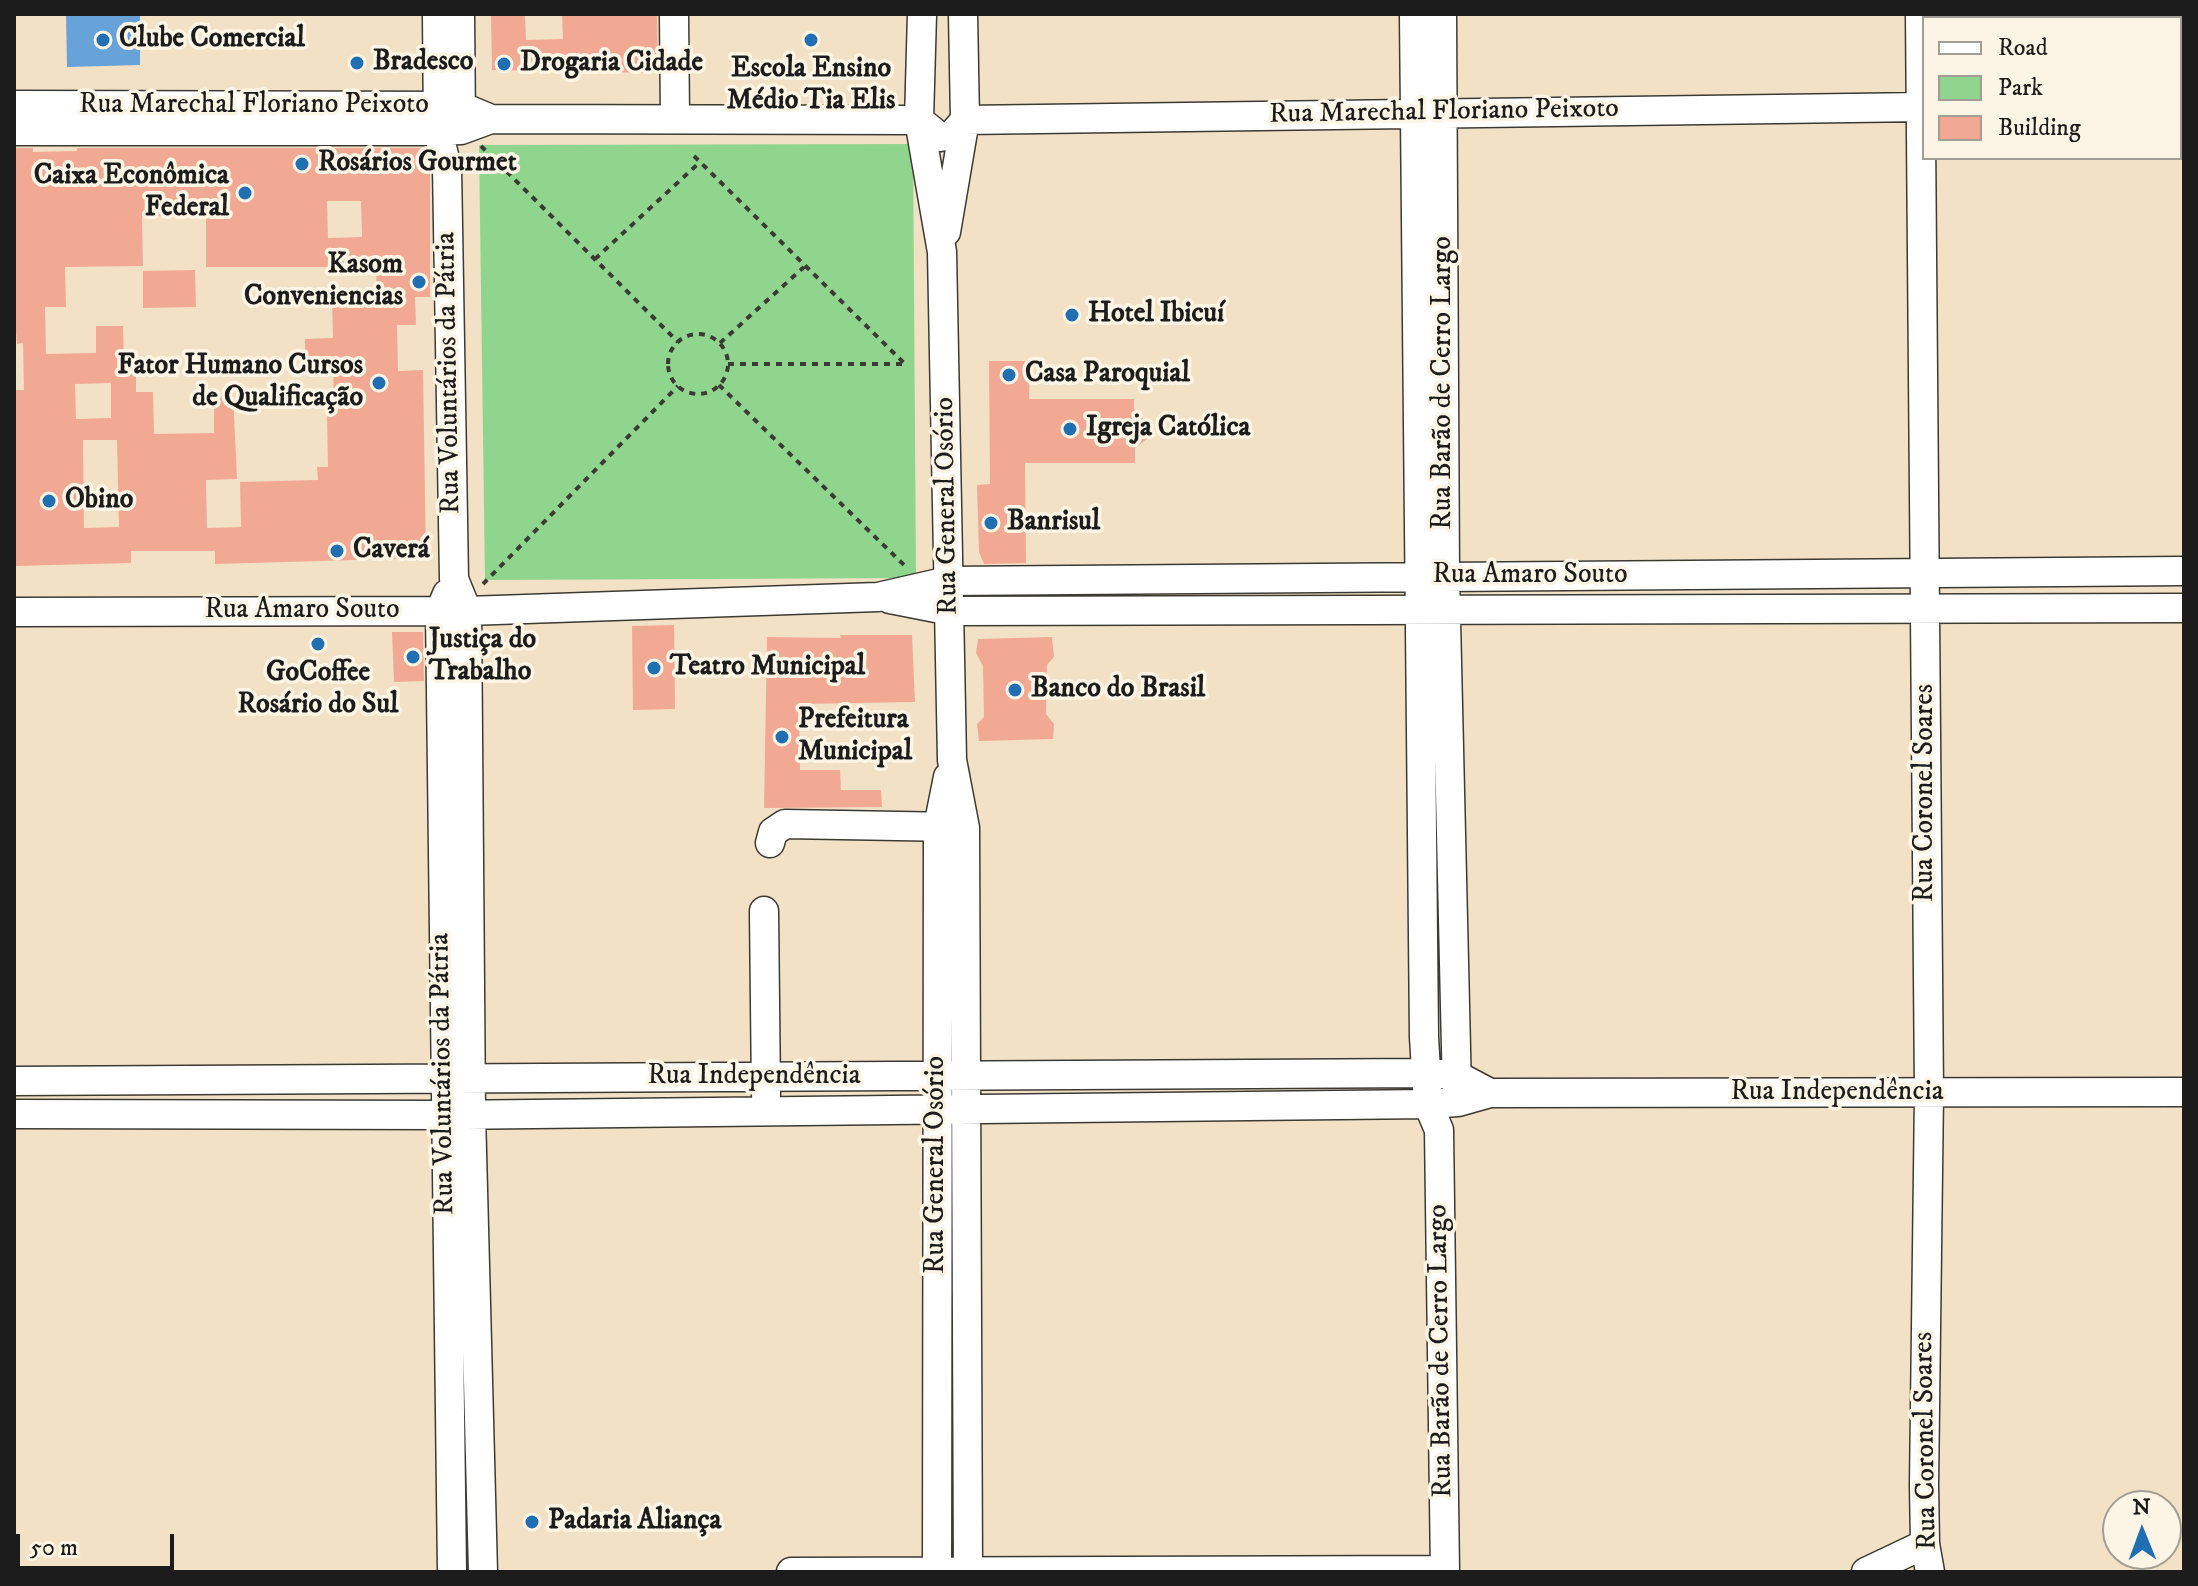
<!DOCTYPE html>
<meta charset="utf-8">
<style>
body{margin:0}
#map{position:relative;width:2198px;height:1586px;overflow:hidden;background:#f2e1c4;font-family:"IM FELL DW Pica",serif}
canvas{display:block}
.frame{position:absolute;inset:0;border:16px solid #1c1c1c;pointer-events:none}
.legend{position:absolute;left:1922px;top:16px;width:260px;height:144px;box-sizing:border-box;background:#fcf5e5;border:2px solid #a29e95;margin:0;padding:10px 14px;list-style:none;font-size:24px;color:#1c1c1c}
.legend li{display:flex;align-items:center;gap:16px;height:40px}
.legend b{width:40px;border:2px solid #a29e95}
.north{position:absolute;left:2102px;top:1490px;width:80px;height:80px;box-sizing:border-box;background:#fcf5e5;border:2px solid #a29e95;border-radius:50%;rotate:359deg;font-size:22px;font-weight:700;line-height:32px;text-align:center;color:#1c1c1c}
.north::after{content:'';display:block;margin:auto;width:28px;height:36px;background:#1f6fb2;clip-path:polygon(50% 0,100% 100%,50% 72%,0 100%)}
.scale{position:absolute;left:16px;top:1534px;width:158px;height:36px;box-sizing:border-box;border:4px solid #1c1c1c;border-top:0;padding-left:10px;font-size:24px;line-height:28px;white-space:nowrap;color:#1c1c1c;-webkit-text-stroke:6px #fcf5e5;paint-order:stroke}
</style>
<div id="map">
<canvas width="2198" height="1586"></canvas>
<div class="frame"></div>
<ul class="legend">
<li><b style="height:10px;background:#fff"></b>Road</li>
<li><b style="height:22px;background:#90d58e"></b>Park</li>
<li><b style="height:22px;background:#f2a993"></b>Building</li>
</ul>
<div class="north">N</div>
<div class="scale">50 m</div>
</div>
<script>
const context = document.querySelector('canvas').getContext('2d');
context.lineJoin = 'round';
function fillPath(path, color) { context.fillStyle = color; context.fill(path, 'evenodd'); }
function strokePath(path, color, width, dash) { context.strokeStyle = color; context.lineWidth = width; context.lineCap = dash ? 'butt' : 'round'; context.setLineDash(dash || []); context.stroke(path); }
function drawText(font, color, halo, rows, align = 'center') {
  context.font = font + ' "IM FELL DW Pica",serif'; context.lineWidth = 7; context.setLineDash([]); context.textBaseline = 'middle'; context.strokeStyle = halo; context.fillStyle = color; for (const [text, x, y, turn = 0] of rows) {
    context.save(); context.translate(x, y); context.rotate((+turn || 0) * Math.PI / 180); context.textAlign = isNaN(turn) ? turn : align; if (halo) context.strokeText(text, 0, 0); context.fillText(text, 0, 0); context.restore();
  }
}
fillPath(new Path2D(`
 M913,144l3,434 -431,2 -6,-435z`), '#90d58e');
fillPath(new Path2D(`
 M66,14h74v51l-73,2z`), '#67a3d8');
fillPath(new Path2D(`
 M491,14l34,2 1,24 37,-1 -1,-25h95l1,59 -166,-3z
 M14,148h19v4l44,-1v-3h348l5,21v128h-15l1,28h-19l1,46 25,-1 3,188 -211,6v-13h-84v12l-117,3v-176h10l-1,-47 -6,1 -3,-36zM327,201h34l1,36 -34,1zM206,214v53h170l1,32 -45,1 1,38 -28,1v17h28l1,60h-7l1,51h-11l1,13 -78,2 1,45 -34,1 -1,-48 31,-1 -4,-86h-19v40l-60,1 -1,-42h-17v-22h-12l-1,-44h-27v27l-50,1 -1,-47h21l-1,-40 78,-1 -1,-49zM111,383v35l-35,1 -1,-35zM83,440h34l2,87 -35,1z
 M195,270l1,37 -53,1v-37z
 M989,361h41l-1,38h105v10l16,16 -3,14 -12,9v15h-110l1,100 -42,1 -5,-12 -2,-67 13,-1z
 M674,625l1,84 -42,1 -1,-84z
 M392,632h31l1,49 -30,1z
 M840,635h72l3,67 -116,2 1,66h40l1,20h40l1,17 -118,1 3,-171 74,1z
 M1052,637l2,20 -7,8 -1,49 8,10 -1,15 -74,2 -2,-17 7,-7 -1,-51 -7,-13 2,-14z`), '#f2a993');
const minor = new Path2D(`
 M437,14l1,117 9,36 7,412 13,32 4,502 12,459
 M460,14l1,111
 M674,14l1,105
 M922,14l-3,106 23,132 10,508 13,68 3,744
 M1414,14l10,1023 4,67 11,26 6,442
 M1442,14l3,563 12,514
 M1920,14l9,1079 -5,392 1,59 5,28
 M2180,103h4
 M14,105l446,1 31,13 428,1 21,17 12,-2 13,-15 959,-13
 M14,131h424l23,-1 30,-11
 M946,232l19,-112 -2,-106
 M447,594l-7,17 12,961
 M890,599l61,12 1233,-3
 M14,612l453,-1 411,-14 70,-16 1236,-10
 M770,843l3,-11 12,-8 169,3
 M764,911l2,184
 M14,1081l1413,-8 29,2 34,18
 M14,1114l430,1 984,-11 30,-2 32,-9 694,-1
 M791,1572l654,-2
 M937,1572l1,-745 10,-50
 M1866,1572l59,-28`);
strokePath(minor, '#3c3a35', 31);
strokePath(new Path2D(`
 M481,146l197,196
 M694,156l211,208
 M595,259l105,-97
 M668 364a30 30 0 1 1 60 0a30 30 0 1 1-60 0Z
 M720,343l84,-76
 M728,364h175
 M719,385l185,180
 M483,584l195,-198`), '#3c3a35', 4, [6, 6]);
strokePath(minor, '#fff', 28);
for (const [x, y, r, color] of [
 [103,40,8,"#1f6fb2"],
 [811,40,8,"#1f6fb2"],
 [357,63,8,"#1f6fb2"],
 [504,64,8,"#1f6fb2"],
 [302,164,8,"#1f6fb2"],
 [245,193,8,"#1f6fb2"],
 [419,282,8,"#1f6fb2"],
 [1072,315,8,"#1f6fb2"],
 [1009,375,8,"#1f6fb2"],
 [379,383,8,"#1f6fb2"],
 [1070,429,8,"#1f6fb2"],
 [49,501,8,"#1f6fb2"],
 [991,523,8,"#1f6fb2"],
 [337,551,8,"#1f6fb2"],
 [318,644,8,"#1f6fb2"],
 [413,657,8,"#1f6fb2"],
 [654,668,8,"#1f6fb2"],
 [1015,690,8,"#1f6fb2"],
 [782,737,8,"#1f6fb2"],
 [532,1522,8,"#1f6fb2"]
]) { const dot = new Path2D(); dot.arc(x, y, r, 0, 2 * Math.PI); context.fillStyle = color; context.fill(dot); strokePath(dot, '#fcf5e5', 3); }
drawText('bold 28px', '#1c1c1c', '#fcf5e5', [
 ["Clube Comercial",119,40],
 ["Bradesco",373,63],
 ["Drogaria Cidade",520,64],
 ["Escola Ensino",811,70,"center"],
 ["Médio Tia Elis",811,102,"center"],
 ["Rosários Gourmet",318,164],
 ["Caixa Econômica",229,177,"right"],
 ["Federal",229,209,"right"],
 ["Kasom",403,266,"right"],
 ["Conveniencias",403,298,"right"],
 ["Hotel Ibicuí",1088,315],
 ["Fator Humano Cursos",363,367,"right"],
 ["de Qualificação",363,399,"right"],
 ["Casa Paroquial",1025,375],
 ["Igreja Católica",1086,429],
 ["Obino",65,501],
 ["Banrisul",1007,523],
 ["Caverá",353,551],
 ["Justiça do",429,641],
 ["Trabalho",429,673],
 ["Teatro Municipal",670,668],
 ["GoCoffee",318,674,"center"],
 ["Rosário do Sul",318,706,"center"],
 ["Banco do Brasil",1031,690],
 ["Prefeitura",798,721],
 ["Municipal",798,753],
 ["Padaria Aliança",548,1522]
], 'left');
drawText('28px', '#1c1c1c', '#fcf5e5', [
 ["Rua Marechal Floriano Peixoto",254,106],
 ["Rua Marechal Floriano Peixoto",1444,113,-1],
 ["Rua Voluntários da Pátria",450,373,-91],
 ["Rua Barão de Cerro Largo",1444,383,-90],
 ["Rua General Osório",948,506,-91],
 ["Rua Amaro Souto",1530,576],
 ["Rua Amaro Souto",302,611],
 ["Rua Coronel Soares",1926,793,-90],
 ["Rua Voluntários da Pátria",444,1074,-91],
 ["Rua Independência",754,1077],
 ["Rua Independência",1837,1093],
 ["Rua General Osório",937,1165,-90],
 ["Rua Barão de Cerro Largo",1442,1351,-91],
 ["Rua Coronel Soares",1927,1441,-91]
]);
</script>
